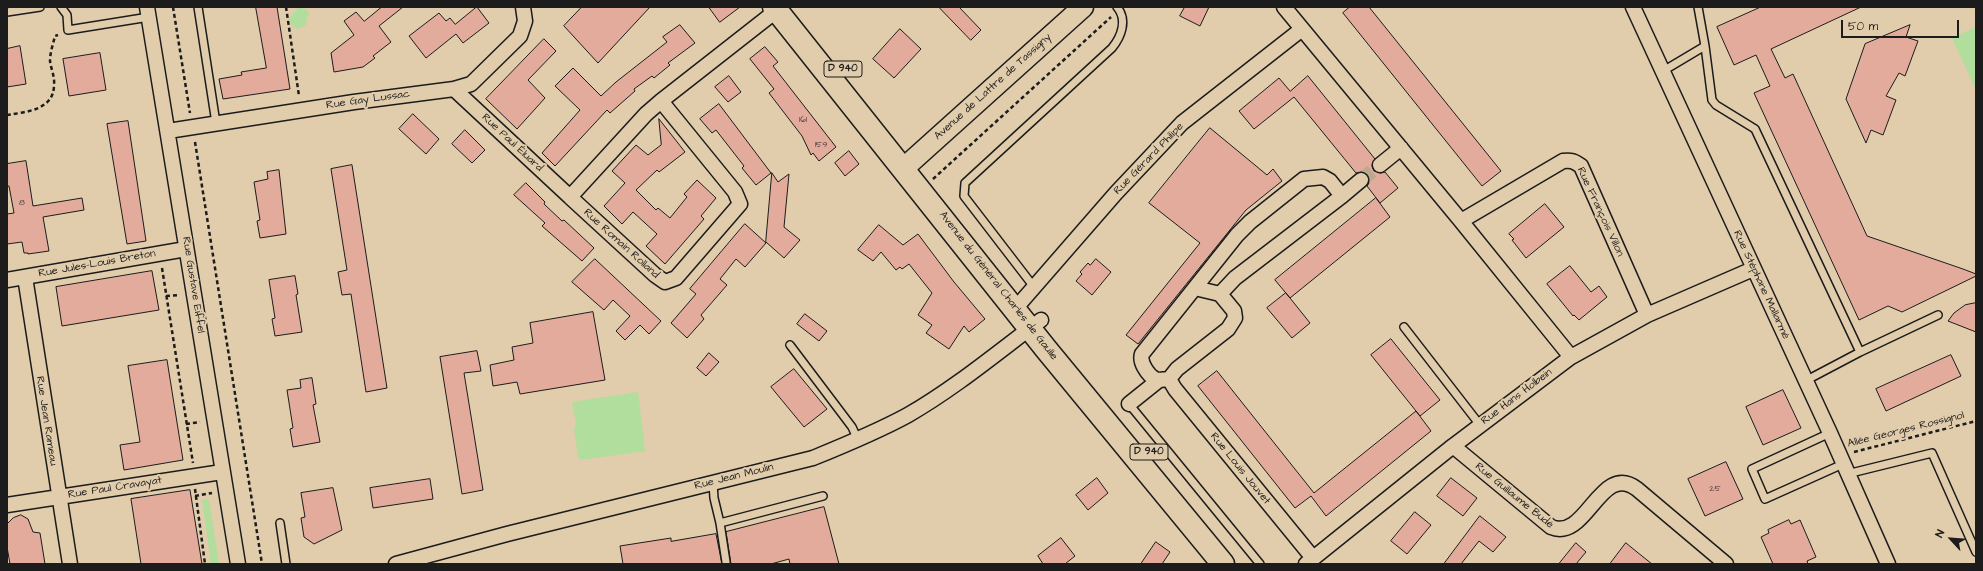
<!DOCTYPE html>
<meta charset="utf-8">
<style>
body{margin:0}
#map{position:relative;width:1983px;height:571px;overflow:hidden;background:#e1ccab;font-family:"Architects Daughter",sans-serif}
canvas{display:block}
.frame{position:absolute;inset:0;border:8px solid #1c1c1c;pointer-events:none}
.north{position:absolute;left:1931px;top:519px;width:40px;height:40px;-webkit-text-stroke:3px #e1ccab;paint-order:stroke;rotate:296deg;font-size:11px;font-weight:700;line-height:16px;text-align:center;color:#1c1c1c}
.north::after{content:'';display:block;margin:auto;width:14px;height:18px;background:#1c1c1c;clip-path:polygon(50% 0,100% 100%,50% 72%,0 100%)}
.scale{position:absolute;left:1841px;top:20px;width:118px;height:18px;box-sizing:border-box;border:2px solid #1c1c1c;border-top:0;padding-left:5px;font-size:12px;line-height:14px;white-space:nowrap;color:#1c1c1c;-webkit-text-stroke:3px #e1ccab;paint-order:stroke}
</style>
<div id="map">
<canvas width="1983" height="571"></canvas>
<div class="frame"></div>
<div class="north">N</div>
<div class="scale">50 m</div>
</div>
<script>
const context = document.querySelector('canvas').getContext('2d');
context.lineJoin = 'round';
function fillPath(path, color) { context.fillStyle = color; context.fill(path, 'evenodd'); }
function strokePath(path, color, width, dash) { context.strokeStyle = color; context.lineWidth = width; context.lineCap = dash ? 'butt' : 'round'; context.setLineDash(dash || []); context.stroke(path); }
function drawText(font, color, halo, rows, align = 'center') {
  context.font = font + ' "Architects Daughter",sans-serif'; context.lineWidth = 4; context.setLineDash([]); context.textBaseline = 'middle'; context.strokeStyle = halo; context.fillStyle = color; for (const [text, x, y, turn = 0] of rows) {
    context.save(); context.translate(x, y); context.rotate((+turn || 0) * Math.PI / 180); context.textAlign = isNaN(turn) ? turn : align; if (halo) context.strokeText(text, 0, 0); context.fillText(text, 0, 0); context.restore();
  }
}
fillPath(new Path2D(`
 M299,7l8,3 2,5 -2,2 -1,8 -9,4 -6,-4 -2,-7z
 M1976,27v63l-24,-52z
 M638,392l7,59 -64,9 -3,-4 -4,-27 2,-5 -4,-22z
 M209,499l10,65h-8l-9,-64z`), '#b1de9c');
const building = new Path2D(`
 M256,7h21l13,82 -67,10 -4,-20 23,-4 -1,-3 25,-4z
 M382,7h21l-24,19 12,16 -18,14 2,2 -12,9 -29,5 -3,-19 23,-18 -10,-14 12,-9 8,9z
 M477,7l12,16 -26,20 -7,-9 -30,24 -17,-22 30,-23 7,8 4,-3 5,6z
 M582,7h68l-52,56 -34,-37z
 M709,7h31l-20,15z
 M939,7h20l22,23 -10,10z
 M1185,7h24l-9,19 -20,-10z
 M1350,7h19l132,164 -19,15 -139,-173z
 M1761,7h100l-90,42 14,29 8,-4 74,162 96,33 13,5v2l-74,36 -14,-6 -29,14 -105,-227 16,-7 -14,-31 -22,10 -17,-38z
 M680,25l15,18 -27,20 2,2 -16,13 -2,-2 -18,13 1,2 -25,22 -3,-3 -52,56 -13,-13 38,-43 -25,-24 18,-18 28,28 15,-14 51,-40 -4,-5z
 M1910,25l-4,12 12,4 -13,35 -6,-3 -13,23 10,4 -13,35 -12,-5 -5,13 -20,-44 19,-55z
 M900,29l21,20 -27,29 -21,-19z
 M544,39l12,12 -28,29 17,18 -28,31 -31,-30z
 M20,46l6,38 -19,3v-38z
 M765,47l13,15 -5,4 63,81 -17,14 -6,-8 -2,2 -9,-19 -33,-43 5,-4 -24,-30z
 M100,53l6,37 -37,6 -6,-37z
 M729,76l12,16 -13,10 -13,-15z
 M1308,76l67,83 -3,7 2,5 7,2 4,-1 13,16 -18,15 -13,-17 2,-3 -1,-8 -4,-3 -8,1 -62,-76 -40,32 -15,-18 40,-33 11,13z
 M719,104l52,69 -15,12 -14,-17 2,-2 -28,-36 -4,3 -12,-14z
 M413,114l26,25 -13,15 -27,-25z
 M659,119l26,33 -26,20 -2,-2 -21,20 20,20 2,-2 12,10 17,-21 -3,-3 13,-14 19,18 -15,18 3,3 -39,45 -19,-18 11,-12 -24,-22 -11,12 -18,-18 21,-23 -13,-12 24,-26 12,10 13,-10z
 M128,121l18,120 -19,3 -20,-120z
 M1210,128l57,47 6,-6 9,12 -36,29 -108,134 -12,-9 74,-92 -51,-40z
 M465,130l20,20 -13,13 -20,-19z
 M849,151l10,13 -14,12 -10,-13z
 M26,161l7,45 49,-8 2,12 -41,7 6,34 -21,3v-1h-4l-2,-11 -15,2v-30l7,-1 -5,-27h-2v-22z
 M352,165l35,223 -21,4 -15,-98 -9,1 -4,-23 9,-2 -16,-101z
 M279,170l7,64 -26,4 -3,-17 3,-1 -6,-38 14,-3 -1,-7z
 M772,173l6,9 11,-8 -5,53 16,13 -16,18 -18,-16z
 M526,183l19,19 -1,2 18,17 2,-1 30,28 -12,13 -40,-35 3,-3 -31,-28z
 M1376,198l14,19 -100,81 -15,-18z
 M1545,204l19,23 -38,31 -14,-18 2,-1 -5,-5z
 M745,224l21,19 -21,24 -9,-8 -16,20 7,6 -26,30 3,4 -17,19 -16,-15 25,-29 -6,-5z
 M879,225l24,20 15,-11 36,48 31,37 -16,13 -5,-6 -15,23 -23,-16 6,-8 -14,-10 14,-22 -23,-29 -7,5 -2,-2 -4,3 -15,-18 -8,9 -15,-11z
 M595,259l66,62 -12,13 -9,-9 -15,15 -9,-9 14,-15 -17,-16 -9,10 -32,-28z
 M1096,259l15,13 -19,23 -16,-14 6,-7 -2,-2 8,-9 2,2z
 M1570,266l21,26 8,-6 8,11 -28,23 -5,-5 -1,1 -26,-32z
 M152,271l7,39 -97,16 -6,-39z
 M295,276l3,18 -2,1 6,37 -27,4 -3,-17 3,-1 -6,-38z
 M1286,293l24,30 -18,15 -25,-30z
 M1976,303v29l-28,-11 6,-8 11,-8z
 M593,312l12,68 -85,14 -3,-12 -24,4 -3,-21 24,-5 -2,-13 21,-4 -3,-20z
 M805,314l22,17 -8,10 -22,-17z
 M1391,339l49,61 -20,16 -49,-61z
 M477,351l4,20 -17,2 19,117 -21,4 -22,-137z
 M709,353l10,9 -13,14 -9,-8z
 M1951,355l10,21 -75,35 -10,-22z
 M167,360l16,100 -59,10 -4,-25 20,-3 -12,-76z
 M794,369l33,40 -23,18 -33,-40z
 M1217,371l97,122 102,-82 15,20 -105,85 -15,-20 -16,12 -97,-122z
 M312,378l4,26 -3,1 7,37 -27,5 -3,-18 3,-1 -6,-38 14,-2 -1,-8z
 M1783,390l18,38 -38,17 -17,-38z
 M1726,462l17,37 -38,17 -17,-37z
 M1097,478l11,15 -20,17 -12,-15z
 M1451,478l26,20 -14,18 -26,-20z
 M430,479l3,20 -60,9 -3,-20z
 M333,488l9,42 -28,14 -10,-7 -3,-19 4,-1 -4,-24z
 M190,490l12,74h-61l-10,-65z
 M824,507l15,57h-49l-1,-5 -18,5h-40l-5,-32z
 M1415,512l16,13 -24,29 -16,-13z
 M21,515l7,4 5,13 7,1 5,31h-35l-3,-17v-23l6,-6z
 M1480,516l26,21 -13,15 -14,-11 -18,23h-17z
 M1789,520l2,4 9,-4 16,37 -9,4 1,3h-35l-12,-27 8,-4 -1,-3z
 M716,534l6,30h-99l-3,-18 51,-8v3z
 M1061,538l14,18 -10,8h-22l-5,-8z
 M1156,542l14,10 -8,12h-21z
 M1576,543l10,9 -10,12h-17z
 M1626,543l11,9 15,12h-42z`);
fillPath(building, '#e3ab9c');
strokePath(building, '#1c1c1c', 1);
strokePath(new Path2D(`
 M1361,180l19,-15`), '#baa98e', 14, [14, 7]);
const lane = new Path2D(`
 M61,7l6,8 1,15 81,-13
 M198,7l18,116
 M7,12l33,-5
 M1705,46l7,54 4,5 39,24 105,223 78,-37
 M1663,71l42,-25 -7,-39
 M1034,287l-70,-91 1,-13 147,-135c9,-11 16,-28 5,-41
 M1404,327l76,98
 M790,345l62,82 6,13
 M1805,381l55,-29
 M1129,404l131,160
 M1830,433l-78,36 13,30 78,-35
 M1847,474l85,-21 44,99
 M713,483l1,15 6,25 103,-27
 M280,523l6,41
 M720,523l6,39`);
const street = new Path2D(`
 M147,7l91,557
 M1284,7l177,214 110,136
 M1633,7l197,426 58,131
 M454,89l116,108
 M661,101l74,91 5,12 -64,74 -11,4 -10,-7 -85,-78 76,-83 15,-13 120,-94
 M168,131l186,-29 100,-13 17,-5 49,-48 5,-15 -2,-14
 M1380,165l21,-17
 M1342,196l19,-16
 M1461,221l102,-60c8,-1 11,0 18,5l66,149
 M25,277l45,287
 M7,280l179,-31
 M1195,288l25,6 14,17 1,7 -7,11 -51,40 -8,10 6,10 138,169
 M1015,309l101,-116 66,-70 120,-94
 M1169,379c-5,0 -10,2 -14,0 -7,-4 -16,-17 -13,-25l95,-119 13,-13 54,-43 19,-2 7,4 12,15 -107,82 -15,16
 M1129,404l30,-24
 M1453,446l98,81c36,15 49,-66 86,-38l89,75
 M7,505l215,-33
 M396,564l111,-30 306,-76c32,-13 64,-26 95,-43 47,-27 90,-63 133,-95
 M1306,564l147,-118 118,-89 76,-42 106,-46`);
const secondary = new Path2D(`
 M904,168l179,-161`);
const primary = new Path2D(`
 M774,7l272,342 177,215`);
strokePath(lane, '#1c1c1c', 10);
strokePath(street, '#1c1c1c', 17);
strokePath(secondary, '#1c1c1c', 23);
strokePath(primary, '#1c1c1c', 25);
strokePath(new Path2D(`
 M173,7l17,106
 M286,7l13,89
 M7,115c19,-3 47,-5 47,-30 1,-8 -3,-16 -4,-24 0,-8 3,-17 5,-25l3,-1
 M195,142l67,422
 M933,179l178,-162
 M162,268l31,195
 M166,296l14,-1
 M186,424l14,-2
 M1854,452l122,-31
 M195,489l10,75
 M195,496l17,-3`), '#1c1c1c', 2.5, [4, 3]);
strokePath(lane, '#e1ccab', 7);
strokePath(street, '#e1ccab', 14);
strokePath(secondary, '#e1ccab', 20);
strokePath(primary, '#e1ccab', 22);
drawText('9px', '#4e403c', null, [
 ["161",803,120],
 ["159",821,145],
 ["8",22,203],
 ["25",1715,489]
]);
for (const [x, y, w] of [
 [843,69,38],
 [1149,452,38]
]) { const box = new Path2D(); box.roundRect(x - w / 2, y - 8, w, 16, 3); context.fillStyle = '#e1ccab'; context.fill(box); strokePath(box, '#1c1c1c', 1); }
drawText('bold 10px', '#1c1c1c', null, [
 ["D 940",843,69],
 ["D 940",1149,452]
]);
drawText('11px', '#1c1c1c', '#e1ccab', [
 ["Avenue de Lattre de Tassigny",993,87,-42],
 ["Rue Gay Lussac",368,100,-8],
 ["Rue Paul Éluard",512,143,43],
 ["Rue Gérard Philipe",1149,159,-46],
 ["Rue François Villon",1600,212,65],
 ["Rue Romain Rolland",621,244,42],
 ["Rue Jules-Louis Breton",97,264,-10],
 ["Rue Gustave Eiffel",193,285,81],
 ["Rue Stéphane Mallarmé",1761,285,65],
 ["Avenue du Général Charles de Gaulle",998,286,52],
 ["Rue Hans Holbein",1517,397,-37],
 ["Rue Jean Rameau",46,421,81],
 ["Allée Georges Rossignol",1906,430,-14],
 ["Rue Louis Jouvet",1240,469,51],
 ["Rue Jean Moulin",734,477,-14],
 ["Rue Paul Cravayat",115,488,-9],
 ["Rue Guillaume Budé",1514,496,39]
]);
</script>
